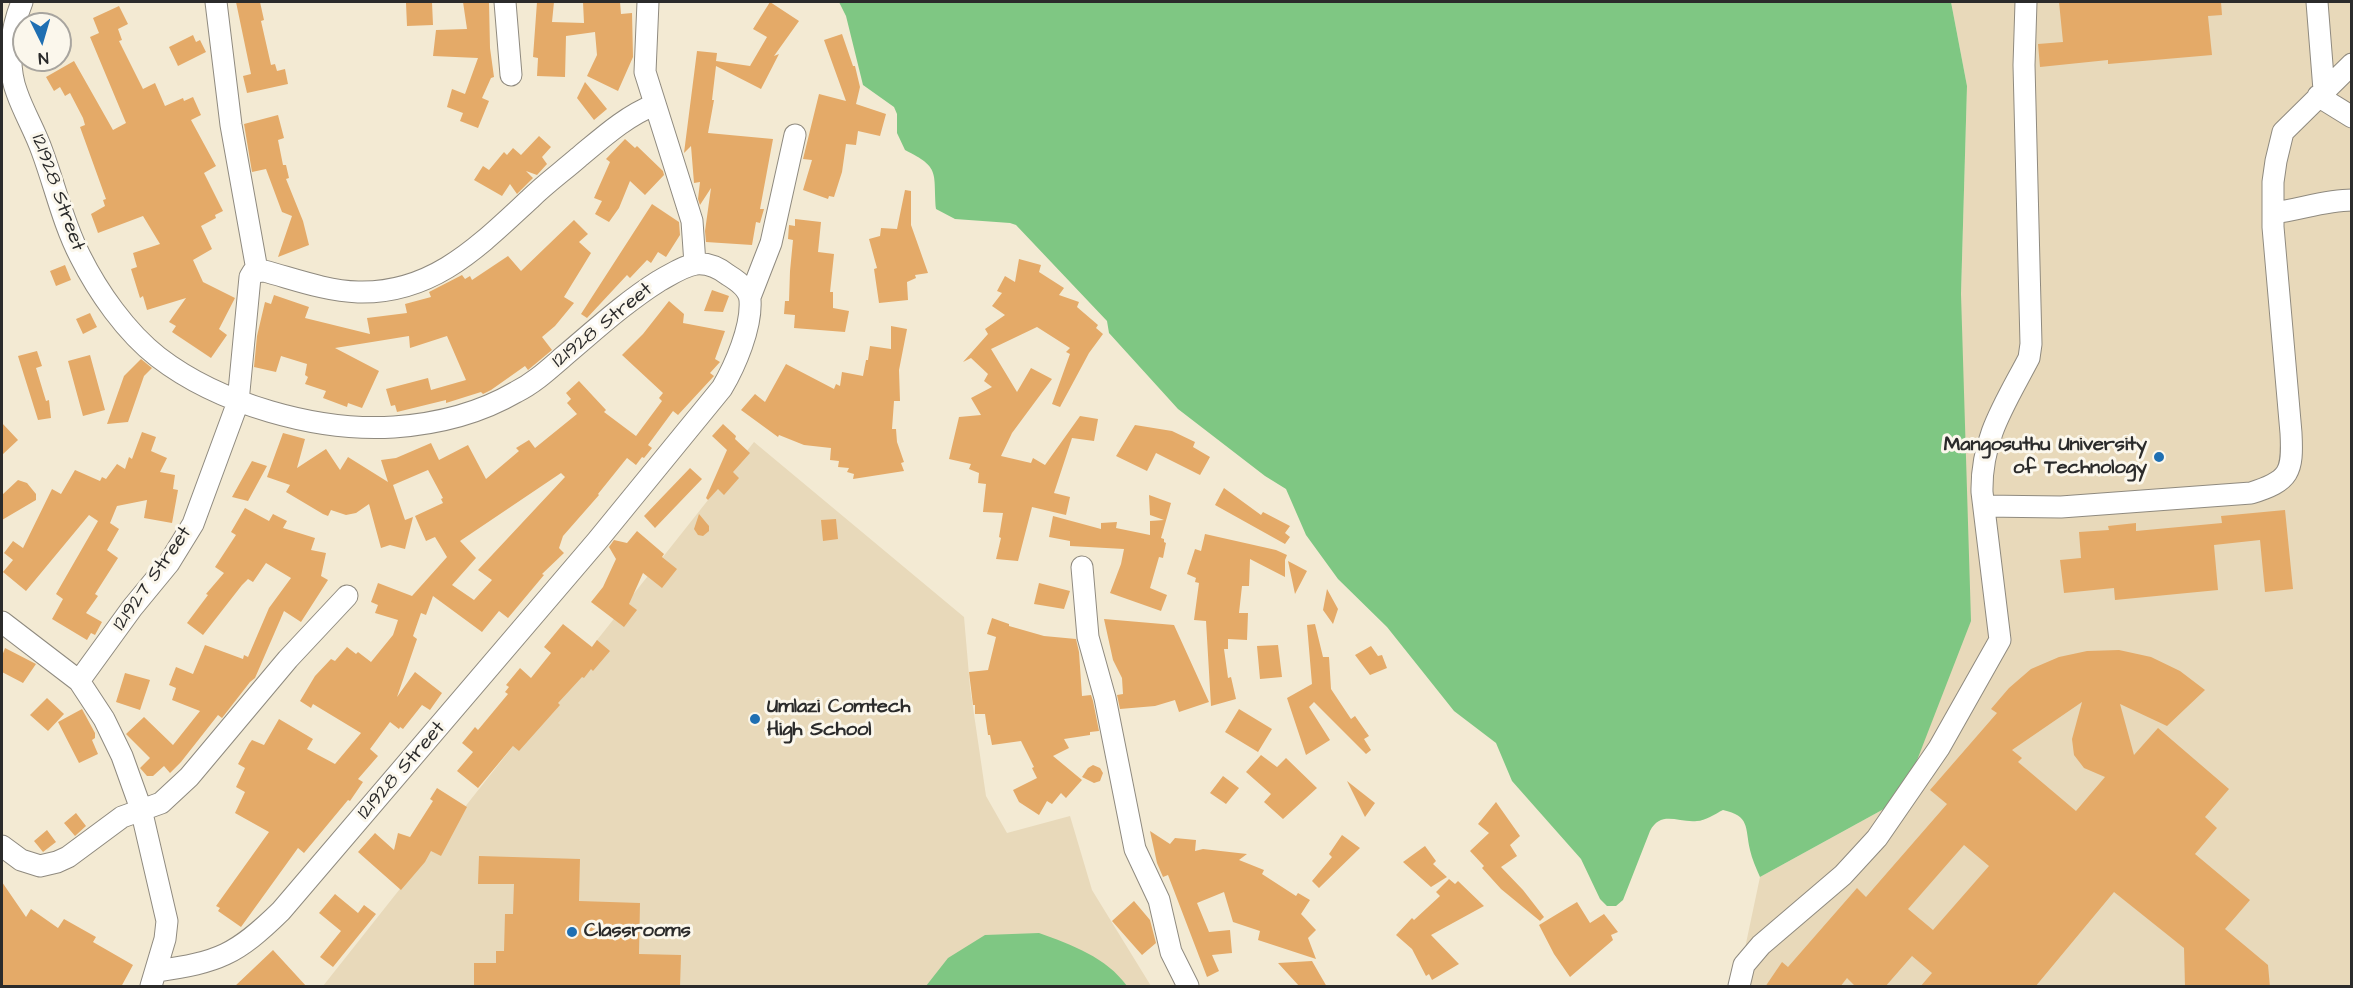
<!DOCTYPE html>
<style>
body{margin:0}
#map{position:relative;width:2353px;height:988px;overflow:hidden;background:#f3ead3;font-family:"Architects Daughter",sans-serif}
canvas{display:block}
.frame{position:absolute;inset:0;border:3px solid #2b2b2b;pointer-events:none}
.north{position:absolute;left:12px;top:12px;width:60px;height:60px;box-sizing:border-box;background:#fbf7ec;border:2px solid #a8a59f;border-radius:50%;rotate:175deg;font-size:16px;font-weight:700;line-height:24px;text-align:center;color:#2b2b2b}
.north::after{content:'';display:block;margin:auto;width:21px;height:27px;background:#1f6fb2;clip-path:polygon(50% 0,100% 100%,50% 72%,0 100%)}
</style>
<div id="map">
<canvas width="2353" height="988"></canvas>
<div class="frame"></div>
<div class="north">N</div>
</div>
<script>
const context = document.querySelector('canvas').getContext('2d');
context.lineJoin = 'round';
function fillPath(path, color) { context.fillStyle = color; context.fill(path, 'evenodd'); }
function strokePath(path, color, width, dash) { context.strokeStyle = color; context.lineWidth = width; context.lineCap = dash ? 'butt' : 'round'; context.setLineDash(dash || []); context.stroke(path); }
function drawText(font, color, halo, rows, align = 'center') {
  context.font = font + ' "Architects Daughter",sans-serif'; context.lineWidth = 6; context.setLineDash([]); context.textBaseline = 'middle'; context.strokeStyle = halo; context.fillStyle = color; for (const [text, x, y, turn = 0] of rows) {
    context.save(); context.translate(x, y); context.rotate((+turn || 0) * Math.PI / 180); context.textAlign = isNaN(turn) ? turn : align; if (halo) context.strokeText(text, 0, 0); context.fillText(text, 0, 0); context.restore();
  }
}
fillPath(new Path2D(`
 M1951,2h400v984h-614l23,-109 142,-78 59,-505 6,-208z
 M754,442l210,175 6,70 16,109 21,37 63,-17 22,74 59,96h-828z`), '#e8d9ba');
fillPath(new Path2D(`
 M839,2h1112l16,84 -6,208 10,327 -69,178 -142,78c-4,-9 -8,-18 -10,-27 -5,-23 0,-34 -27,-40 -8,4 -18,11 -26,11 -19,2 -36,-11 -47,10l-27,69 -7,6h-9l-7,-7 -19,-40 -69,-78 -16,-38 -42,-32 -67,-84 -49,-48 -32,-44 -20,-46 -21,-13 -87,-67 -69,-76 -2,-12 -91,-96 -6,-2 -55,-4 -19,-10c-3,-37 5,-41 -31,-59l-8,-17v-19l-3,-7 -31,-22 -17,-69z
 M1039,933c33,12 67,24 88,53h-201l22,-28 37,-23z`), '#7fc783');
fillPath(new Path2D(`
 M236,2h24l4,18 -3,1 10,44 4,-1 2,7 8,-2 3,15 -41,9 -4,-17 8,-2z
 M432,2l1,23 -26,1 -1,-23z
 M463,2h26l1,46 4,29 -3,1 -9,20 7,3 -11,27 -18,-7 3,-8 -16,-6 5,-18 13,5 13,-36 -45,-2 3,-26 31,-1z
 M537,2h17l-2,20 32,1 -1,-21h37l1,12 11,-1 1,44 -15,34 -31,-15 10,-21 -2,-23 -29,4 -1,41 -28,-1 1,-18 -5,-1z
 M770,2l29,19 -25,35 5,-2 -18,35 -45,-23 -4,34h2l-6,33 65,6 -13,70h4l-4,14 -4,-1 -4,23 -46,-3 -1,-11 6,-43 -11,17 -2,-6 2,-17 -6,1 -3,-37 -7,7 13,-102 20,2 -1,8 34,5 17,-29 -14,-8z
 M2059,2h162l1,13 -14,1 4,39 -104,9v-4l-68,7 -2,-23 25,-2z
 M119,6l9,18 -10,5 4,11 -3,1 24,48 12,-6 10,23 18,-8 1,3 9,-4 8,18 -10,5 25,46 -12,7 19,38 -8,4 1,3 -15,8 11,23 -19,11 10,22 32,16 -16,31 8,6 -16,23 -39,-26 4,-6 -7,-4 17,-24 -39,12 -4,-14 -3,2 -9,-29 6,-2 -4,-14 27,-9 -17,-28 -45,17 -7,-19 14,-8 -2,-6 3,-1 -26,-72 5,-2 -2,-7 -13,-25 -5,3 -5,-9 -6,4 -8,-14 28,-16 39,69 13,-7 -36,-86 9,-4 -6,-15z
 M842,34l11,32h2l5,21 -4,17 30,10 -6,22 -22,-5 -2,14 -10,-1 -4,28 -8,25 -5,-1 -1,3 -25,-9 9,-30 -9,-1 16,-65 27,7 -22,-61z
 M193,35l3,7 4,-2 6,12 -28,14 -9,-19z
 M585,82l22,27 -13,11 -17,-22z
 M278,115l6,23 -6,2 5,25h3l3,13 -3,1 17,42 6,24 -31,12 14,-41 -10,-4 -16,-43 -14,3 -8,-48z
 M539,136l12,11 -9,10 5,7 -10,11 -11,-4 7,7 -16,16 -7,-10 -8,12 -28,-16 9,-14 6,4 15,-18 3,3 6,-7 8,7z
 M625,139l10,9 2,-2 26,25 1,4 -19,20 -15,-14 -11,27 -10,14 -14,-8 7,-13 -8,-3 16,-36 -4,-3z
 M905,190l6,1v34l17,48 -13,2 1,3 -9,4 1,18 -29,3 -5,-34 3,-1 -8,-29 11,-3 1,-8 16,1z
 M652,204l27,18 1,13 -14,22 -8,-5 -7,11 -4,-3 -17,18 -3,-3 -40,43 -6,-4z
 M795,219l26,3 -3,30 16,2 -4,38h3v16l16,3 -4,21 -51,-4 1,-13 -11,-1 1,-13h4l1,-30 3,-31 -5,-1 1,-14 6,1z
 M574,220l14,14 -9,8 12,11 -27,44 10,6 -19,23 -13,11 10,13 -24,20 -3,-4 -34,24 -8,4 -2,-2 -35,11v-3l-49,12 -2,-7 -4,1 -5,-17 42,-11 3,12 35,-10 -19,-44 -37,12 -1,-12 -74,12 44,23 -17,37 -14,-5 -1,4 -24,-9 3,-7 -21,-7 3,-7 -3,-2 2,-11 -26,-8 -5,16 -22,-5 3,-31 8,-34 6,2 3,-9 35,12 -4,11 65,16 -3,-16 40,-5 -2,-9 26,-7 -2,-5 33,-17 3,4 5,-3 2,4 36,-24 13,15z
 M1019,259l22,6 -2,7 25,16 -5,7 20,7 -2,5 21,18 -2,3 7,6 -14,19 -29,54 -8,-3 18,-50 -4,-2 4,-4 -33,-21 -46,22 26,43 14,-24 21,11 -40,54 -11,23 30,7 2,-5 12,7 35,-49 18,3 -4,22 -22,-3 -18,55 16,4 -4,18 -34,-8 -14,54 -22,-2 5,-21 -2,-1 4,-24 -20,-1 3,-28 -8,-1 1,-10 -10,-4 2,-5 -22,-5 10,-42 22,-2 -10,-17 21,-11 -8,-6 4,-7 -17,-16 -8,4 25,-28 -3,-5 20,-14 -13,-9 10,-13 -5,-2 8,-15 10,6z
 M65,265l6,15 -15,6 -6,-15z
 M712,290l17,6 -6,16 -19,-1z
 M669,301l15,13 -1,9 42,8 -10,28 5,3 -10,11 4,3 -36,39 -5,-4 -25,34 4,3 -8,10 -2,-1 -6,8 -9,-7 -29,36 1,1 -36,41 -4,12 5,5 -22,21 2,1 -36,43 -9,-7 -17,21 -49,-36 -7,19 -5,-2 -8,23 4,3 -20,58 18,-25 27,21 -12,17 -8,-5 -19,24 -3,-2 -1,2 -9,-7 -20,27 8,7 -20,23 5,3 -13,19 -2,-1 -44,53 -6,-5 -57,79 -23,-16 2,-3 -4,-2 53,-74 -34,-19 10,-21 -9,-5 9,-19 -7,-4 11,-20 3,-4 12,5 15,-26 34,20 -6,10 28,15 26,-31 -48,-29 -2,4 -11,-7 15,-25 16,-17 4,2 12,-14 9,7 2,-2 13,10 22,-27 5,-15 -23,-7 3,-8 -7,-3 7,-19 34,13 35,-39 -12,-20 -9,4 -11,-25 28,-13 -2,-4 2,-1 -15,-28 -35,15 12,35 8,-3 -8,32 -15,-4 -9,3 -12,-44 -13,9 -10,2 -15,-5 -3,6 -5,-2 -37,-22 4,-7 -23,-8 16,-44 22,6 -8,29 29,-19 14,21 8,-13 40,25 -7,-22 15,-2 35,-15 8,17 29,-15 18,34 33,-28 -3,-3 13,-8 6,8 42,-34 -10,-11 4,-4 -5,-6 13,-12 27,29 -2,2 32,24 26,-35 -3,-3 4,-5 -41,-38 21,-21zM561,473l4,4 -87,93 14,10 -18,20 -22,-15 24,-27 -16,-17z
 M90,313l7,14 -14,7 -7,-15z
 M891,326l16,3 -8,41 1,31h-6l-2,28h4l1,13 7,20 -3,1 3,8 -51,8 1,-5 -7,-2 2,-4 -11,-1 1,-6 -9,-1 1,-12 -27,-3 -25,-10 -1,2 -37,-27 14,-16 10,8 21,-38 48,25 2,-5 4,2 2,-14 21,4 3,-16h2l2,-14 21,3z
 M37,351l5,15 -6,2 10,33 3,-1 2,18 -13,2 -20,-64z
 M90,355l15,55 -22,6 -15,-55z
 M141,359l11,9 -8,8 -16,46 -21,2 17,-48z
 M2,423l16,17 -16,15z
 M723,424l13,12 -1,3 15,14 -17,19 6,6 -15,17 -6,-6 -10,11 -2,-2 21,-48 -15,-14z
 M1135,425l37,6 23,11 -2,5 17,10 -10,18 -44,-22 -9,18 -31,-15z
 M142,432l14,5 -5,14 16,7 -7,14 15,3 -2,14 5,1 -6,33 -28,-5 3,-18 -30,6 -7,17 9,6 -12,21 11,8 -23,36 3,2 -12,17 16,9 -7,13 -4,-2 -4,7 -35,-21 11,-20 -7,-5 42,-73 -9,-6 -63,76 -23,-19 10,-12 -9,-7 9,-12 10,7 29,-59 9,5 14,-24 25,11 2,-4 4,2 11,-15 8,5 4,-12 3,2z
 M252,461l15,5 -19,35 -16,-4z
 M690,468l12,11 -47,49 -11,-12z
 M18,480l9,3 9,11v6l-34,20v-25z
 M1224,488l37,27 2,-3 27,14 -5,7 5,4 -5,7 -70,-39z
 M1149,495l22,8 -10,35 3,1v3l2,1 -3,15 -4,-1 -9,31 17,7 -6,16 -51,-18 11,-29 3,-15 -54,-3v-5l-21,-4 4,-21 48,13v-6l16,-1 -1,6 34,7v-14l14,-1 -14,-5z
 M245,508l24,13 4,-7 14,7 -4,7 32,10 -4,12 15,3 -5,23 7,4 -27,42 -17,-11 -29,67 -5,4 -28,36 -4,-3 -37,47 -11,11 -6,-7 -11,10h-6l-7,-8 10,-10 -24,-24 18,-17 29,28 27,-34 -28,-11 4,-12 -7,-3 7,-18 17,7 12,-29 38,14 1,-4 4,2 21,-49 22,-30 -25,-15 -13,19 -5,-3 -6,6 -39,50 -16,-12 21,-28 -2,-1 18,-21 -9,-6 21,-32 -5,-3z
 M2285,510l8,79 -28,3 -5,-52 -46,5 4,45 -103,10 -1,-12 -50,5 -4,-33 21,-2 -2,-26 30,-2 -1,-4 28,-3v8l86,-8 -1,-7z
 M699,514l10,12v5l-6,5 -5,-1 -4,-6z
 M836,519l2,20 -15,2 -2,-21z
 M637,531l27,23 -2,3 15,12 -15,19 -19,-15 -14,31 8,6 -13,17 -33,-25 12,-15 13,-28 -7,-12 5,-7 13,3z
 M1205,534l71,16 11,5 -2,5v17l-35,-18 -1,27h-7l-3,27h9l-1,27 -19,-1v10h-4l4,29 3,-1 5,22 -25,7 -5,-85 -12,-1 5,-37 -4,-1 1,-4 -9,-4 8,-25 6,2z
 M1288,561l19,10 -12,23z
 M1039,583l31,8 -6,18 -30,-5z
 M1327,589l11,20 -5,15 -10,-14z
 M992,618l17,6v2l35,10 32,3 3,13 3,44 9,-1 2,6 6,30 -9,1v3l-26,4 5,9 -16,8 29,24 -16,18 -5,-5 -9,11 -5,-3 -8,14 -20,-13 -6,-12 24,-12 -5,-10 2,-1 -13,-26 -29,4 -2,-10h-2l-3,-21h-10v-9h-2l-4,-33 19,-2 8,-33 -9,-3z
 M1104,619l70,6 35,77 -30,10 -4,-12 -20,6 -35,3 -3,-14 6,-1 -1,-16 -9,-18z
 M563,624l29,23 5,-7 13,11 -17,20 -2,-2 -7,9 -2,-1 -24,26 2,2 -41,46 -6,-5 -35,42 -21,-17 16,-19 -11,-9 13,-16 3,3 30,-36 -3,-2 4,-5 -3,-2 14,-17 11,10 20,-25 -7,-6z
 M1315,624l8,33h6l2,32 20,30 4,-3 14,20 -5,3 7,11 -5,4 -52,-52 -5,5 21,33 -24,15 -19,-57 25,-14 -5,-59z
 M1278,645l4,32 -22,2 -3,-33z
 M1371,646l7,10 4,-1 5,13 -17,7 -15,-20z
 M5,648l31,16 -13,19 -21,-11v-16z
 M2119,650l32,7 29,14 25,19 -38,36 -47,-22 14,51 24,-27 71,61 -24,28 12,11 -22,26 55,46 -25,29 43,36 2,22h-85l-1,-39 -70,-56 -79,95h-115l12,-14 -20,-17 -27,31h-29l-9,-9 -7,9h-75l17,-25 6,5 69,-79 9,9 81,-93 -17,-14 67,-77 -6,-4 18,-21 22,-19 28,-12 28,-6zM2082,702l-10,37 2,16 10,13 21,9 -29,34 -58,-49 4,-4 -10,-8zM1964,845l25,21 -56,64 -25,-21z
 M125,673l25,7 -10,30 -24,-8z
 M47,698l17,16 -16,17 -18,-16z
 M82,709l13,24v5l-3,2 6,14 -19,9 -21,-41z
 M1239,709l33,20 -14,23 -33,-20z
 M1261,755l16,12 9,-9 31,30 -34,31 -19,-17 7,-8 -25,-22z
 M1093,765l7,3 3,5 -3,8 -6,2 -12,-6 6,-9z
 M1223,776l16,12 -13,16 -16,-11z
 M1347,781l28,22 -10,14z
 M437,788l30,19 -26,49 -10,-5 -6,11 -24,28 -43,-38 17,-19 19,17 4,-17 12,4 23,-36 -3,-2z
 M1496,802l24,34 -10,9 7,11 -16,11 22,23 21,27 -4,4 -39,-32 -19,-21 2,-2 -14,-15 19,-18 -11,-9z
 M76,813l10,13 -11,10 -11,-13z
 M47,830l9,12 -13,10 -9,-11z
 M1150,831l20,13 5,-6 21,2 -1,11 8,-2 44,5 -8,6 25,10 -2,4 34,22 2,-3 12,7 -9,14 15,16 -8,8 8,21 -58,-19 2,-9 -27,-9 -9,-30 -27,11 12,29 21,-2 2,23 -20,2 7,16 -12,6 -39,-102 -5,2 -6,-14z
 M1342,835l18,13 -41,40 -7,-7 20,-24 -3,-3z
 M1425,846l11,15 -3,3 14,13 -16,10 -28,-25z
 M479,856l101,3 -1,42 61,2 -1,51 42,1 -1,32h-206v-24h22v-12h8l1,-37h8l1,-30h-36z
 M1449,879l6,5 3,-3 26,25 -53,29 28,29 -27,16 -3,-6 -3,2 -14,-27 -16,-14 16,-17 2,2 26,-24 -4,-4z
 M2,882l24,35 5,-8 27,19 6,-9 32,18 -3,5 40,23 -12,22h-119z
 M335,894l23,19 6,-8 12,9 -43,53 -13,-10 21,-26 -22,-18z
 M1134,901l16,19 6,23 -14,12 -30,-34z
 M1577,902l13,21 14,-9 14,18 -7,3 2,5 -43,37 -16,-23 -15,-29z
 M273,950l34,37h-73z
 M1312,961l15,26h-27l-22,-24z`), '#e4aa68');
const minor = new Path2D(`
 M22,2c-11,27 -16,62 -5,91 7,20 18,38 25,58 13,35 21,72 38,105 18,36 46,76 78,101 61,47 159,75 236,70 42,-3 86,-14 122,-35 18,-9 32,-22 47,-35 31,-26 61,-54 96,-76 11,-6 24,-15 37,-17 11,-1 23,4 32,11 10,6 21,14 22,25 2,27 -15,66 -28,88l-125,153 -316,370c-45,44 -62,51 -124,60
 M216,2l15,123 26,145
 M505,2l6,73
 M648,2l-3,70 47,149 3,43
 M2317,2l7,88
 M2318,96l34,21
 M2273,213c26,-3 52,-13 79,-13
 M750,297l21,-54 24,-108
 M1984,506l77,1 190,-14c39,-12 42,-21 40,-60l-18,-206v-45l3,-21 7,-29 69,-68
 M1082,567l6,70 17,61 30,151 24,51 12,52 17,34
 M2,622l77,59 25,38 18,37 19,53 26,112 -2,18 -14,47
 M79,681l53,-73 37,-45 24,-39 45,-122 12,-125 3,-5 11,-1c30,8 62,20 94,21 75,2 121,-46 172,-93 15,-15 33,-28 49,-42 23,-19 47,-41 75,-52
 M2,846l19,14 19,6 17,-4 11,-5 54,-40 39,-14 28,-26 99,-118 59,-63
 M1739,986l5,-21 17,-20 82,-70 34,-37 62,-90 61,-108 -18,-148c-1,-54 23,-88 47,-134l2,-14 -7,-279 2,-63`);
strokePath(minor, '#8f8a7f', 23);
strokePath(minor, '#fff', 21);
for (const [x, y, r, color] of [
 [2159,457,6,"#1f6fb2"],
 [755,719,6,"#1f6fb2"],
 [572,932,6,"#1f6fb2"]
]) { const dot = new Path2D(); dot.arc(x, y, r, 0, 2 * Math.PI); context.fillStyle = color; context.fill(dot); strokePath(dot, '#fbf7ec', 2); }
drawText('20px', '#2b2b2b', '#fbf7ec', [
 ["121928 Street",57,193,70],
 ["121928 Street",603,326,-39],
 ["121927 Street",153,579,-55],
 ["121928 Street",402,771,-49]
]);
drawText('bold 20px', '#2b2b2b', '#fbf7ec', [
 ["Mangosuthu University",2147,446,"right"],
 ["of Technology",2147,469,"right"],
 ["Umlazi Comtech",767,708],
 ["High School",767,731],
 ["Classrooms",584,932]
], 'left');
</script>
